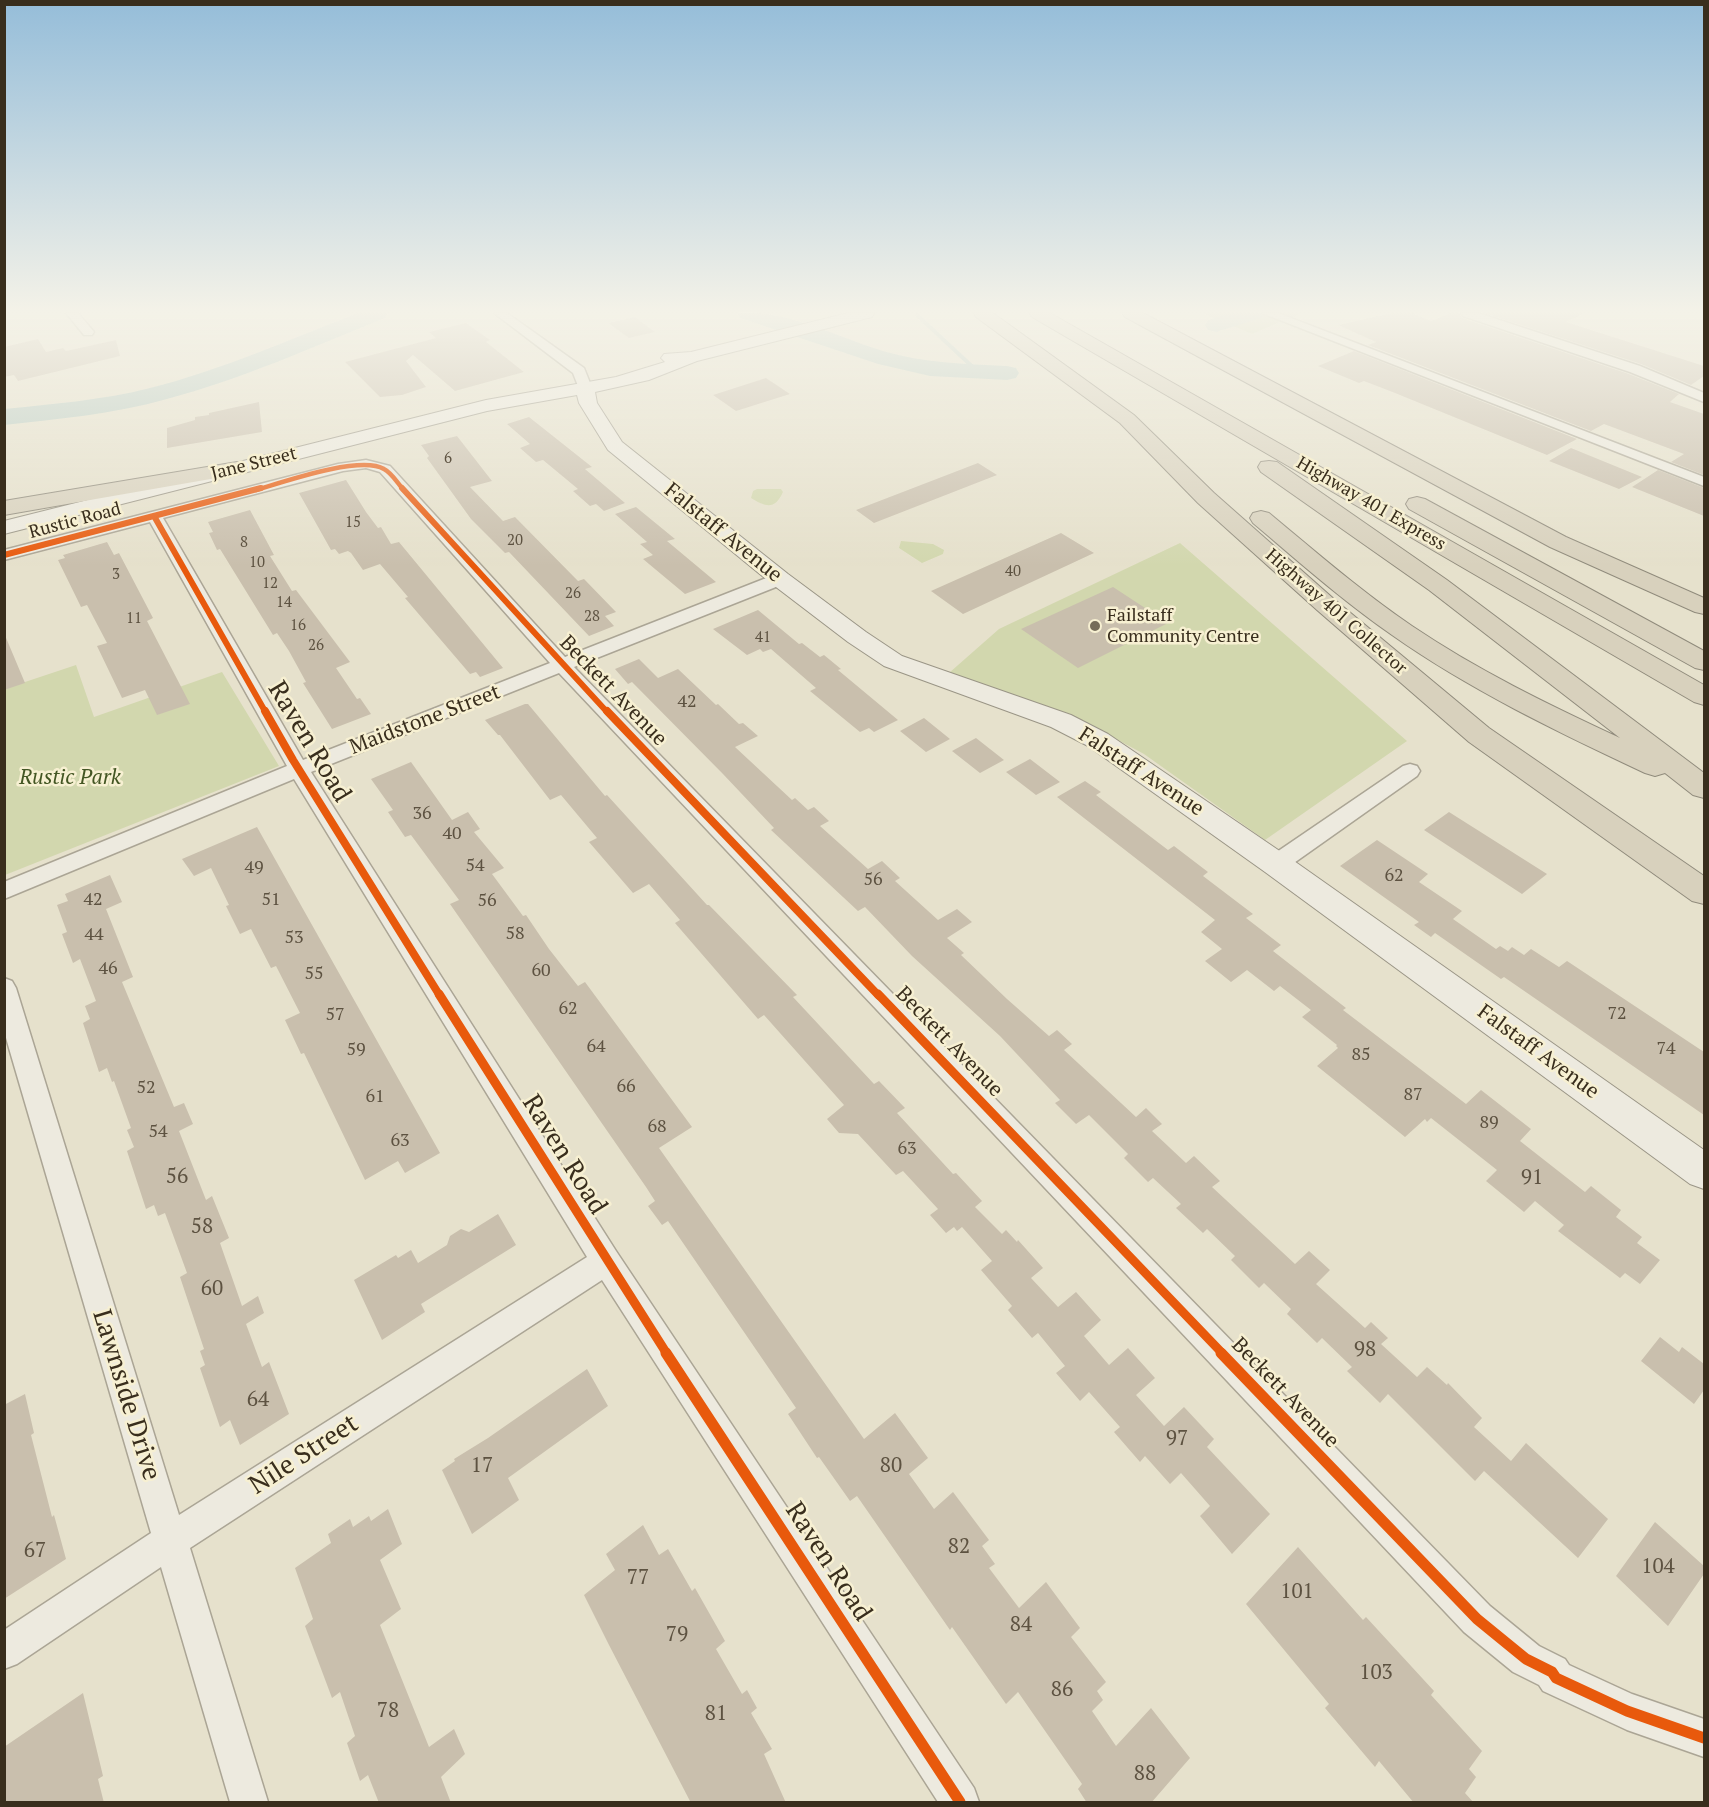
<!DOCTYPE html>
<style>
body{margin:0}
#map{position:relative;width:1709px;height:1807px;overflow:hidden;background:#e6e1cc;font-family:"PT Serif",serif}
canvas{display:block}
.frame{position:absolute;inset:0;border:6px solid #392e1d;pointer-events:none}
</style>
<div id="map">
<canvas width="1709" height="1807"></canvas>
<div class="frame"></div>
</div>
<script>
const context = document.querySelector('canvas').getContext('2d');
context.lineJoin = 'round';
function fillPath(path, color) { context.fillStyle = color; context.fill(path, 'evenodd'); }
function strokePath(path, color, width, dash) { context.strokeStyle = color; context.lineWidth = width; context.lineCap = dash ? 'butt' : 'round'; context.setLineDash(dash || []); context.stroke(path); }
function drawText(font, color, halo, rows, align = 'center') {
  context.font = font + ' "PT Serif",serif'; context.lineWidth = 5; context.setLineDash([]); context.textBaseline = 'middle'; context.strokeStyle = halo; context.fillStyle = color; for (const [text, x, y, turn = 0] of rows) {
    context.save(); context.translate(x, y); context.rotate((+turn || 0) * Math.PI / 180); context.textAlign = isNaN(turn) ? turn : align; if (halo) context.strokeText(text, 0, 0); context.fillText(text, 0, 0); context.restore();
  }
}
fillPath(new Path2D(`
 M1202,313h100l-50,21z
 M757,489h24l2,3c-8,18 -17,15 -32,6l2,-7z
 M901,541l32,3 11,6 -1,4 -21,9 -23,-15z
 M1180,543l227,198 -142,99 -121,-86 -73,-39 -122,-42 50,-44z
 M76,665l18,52 128,-45 57,94 -274,109 -1,-186z`), '#d2d7ae');
strokePath(new Path2D(`
 M917,315l61,57`), '#b8cbc2', 4);
fillPath(new Path2D(`
 M358,313h30l-3,5c-72,29 -143,61 -218,81 -53,15 -108,20 -163,26v-16c49,-5 99,-9 146,-21 72,-18 140,-49 208,-75z
 M737,313c49,-4 99,24 146,38 41,12 82,13 124,15l9,2 3,5 -3,5 -9,2 -77,-4 -52,-12 -138,-46z
 M1232,313h32l-3,5 -45,14 -8,-2 -3,-5 3,-5z`), '#b8cbc2');
fillPath(new Path2D(`
 M1391,313h21l19,8 20,-8h8l3,5 167,56 50,20 -9,8 34,12v61l-33,-13 13,-8 -80,-30 -13,7 -223,-86 8,-3 -38,-17z
 M1484,313h101l-19,9 138,44v10l-13,9 -50,-21z
 M635,317l20,15 -26,6 -21,-15z
 M466,323l24,17 -4,2 38,30 -69,19 -42,-36 -7,6 20,26 -24,8 -22,2 -35,-35 91,-24 -7,-6z
 M38,339l8,13 17,-4 3,3 50,-11 4,16 -102,25 -4,-6 -10,2v-30z
 M1354,351l223,88 -30,16 -152,-62 -31,-12 -5,2 -41,-17z
 M766,378l24,16 -54,17 -23,-16z
 M259,402l3,30 -95,16v-20l28,-8v-3l14,-2v-2z
 M529,417l63,50 -7,2 40,34 -21,8 -8,-7 -6,2 -17,-15 5,-2 -35,-29 -7,2 -16,-14 10,-4 -23,-20z
 M457,436l35,45 -22,6 33,34 12,-4 63,64 6,-2 32,33 -11,4 9,10 -25,10 -80,-84 -4,1 -34,-34 -44,-61 2,-2 -8,-11z
 M1571,448l71,29 -23,12 -70,-28z
 M978,463l19,12 -123,48 -18,-13z
 M1658,470l46,18v28l-72,-29z
 M346,480l20,32 12,16 3,-1 10,17 8,-2 104,126 -23,9 -4,-5 -6,2 -65,-76 3,-1 -28,-33 -17,6 -12,-17 -3,-2 -9,3 -4,-5 -4,1 -32,-57z
 M636,507l39,32 -8,2 49,41 -31,12 -42,-35 10,-4 -13,-11 7,-2 -32,-28z
 M250,510l24,45 -4,1 22,35 4,-1 54,72 -14,6 21,31 3,-1 11,16 -39,15 -29,-46 3,-1 -17,-31 -12,-18 -4,2 -53,-86 -3,1 -8,-17 4,-1 -5,-10z
 M1061,533l33,20 -131,61 -32,-23z
 M107,542l7,13 5,-2 34,65 -6,3 43,83 -33,11 -12,-25 -23,8 -25,-52 10,-3 -20,-38 -6,2 -23,-47 7,-2 -2,-3z
 M1113,587l55,36 -90,45 -57,-39z
 M758,610l41,34 3,-1 18,14 4,-2 17,14 -3,1 60,50 -24,12 -5,-4 -9,4 -50,-41 6,-3 -45,-39 -8,3 -3,-3 -13,6 -34,-26z
 M4,633l21,50 -21,7z
 M639,659l19,19 20,-9 38,36 2,-1 21,20 4,-1 15,13 -23,11 57,53 3,-2 13,12 6,-3 15,14 -9,5 48,43 14,-8 18,17 -5,3 43,39 19,-11 15,13 -25,16 17,15 -3,2 46,44 42,37 8,-6 15,14 -8,6 72,67 10,-9 16,16 -10,7 34,32 8,-7 26,25 -8,6 83,77 14,-13 21,19 -14,14 49,44 6,-6 17,16 -7,6 36,33 10,-10 20,18 1,-2 34,35 -8,9 37,34 15,-18 82,76 -30,39 -94,-87 -9,10 -87,-87 -8,9 -33,-32 5,-4 -30,-29 -5,5 -30,-29 4,-5 -27,-26 -5,5 -28,-28 4,-4 -28,-27 -4,4 -27,-25 5,-4 -28,-26 -5,4 -24,-24 4,-4 -39,-39 -13,9 -21,-21 5,-3 -60,-64 -88,-80 -47,-49 -7,4 -87,-81 3,-2 -51,-54 -91,-92 -4,2 -13,-15z
 M525,704h3l77,92 2,-1 100,110h2l88,90 -4,2 81,87 5,-3 26,27 -8,5 56,61 3,-1 26,28 -7,6 27,27 4,-4 11,12 1,-2 25,28 -12,10 27,29 18,-15 25,28 -17,16 25,29 19,-17 27,30 -19,17 28,31 20,-19 30,32 -7,8 63,67 -38,40 -32,-38 10,-10 -29,-33 -11,11 -25,-28 -5,6 -26,-30 6,-5 -31,-35 -9,9 -24,-28 9,-7 -27,-33 -6,5 -24,-28 4,-4 -31,-36 11,-9 -30,-34 -5,4 -3,-4 -8,6 -16,-18 8,-6 -35,-38 -7,4 -38,-41 -19,-1 -12,-14 17,-14 -80,-90 -6,4 -83,-96 5,-3 -31,-36 -16,9 -44,-51 8,-4 -36,-43 -11,5 -50,-65h-2l-13,-15z
 M924,718l26,21 -24,13 -26,-21z
 M976,738l28,22 -24,13 -28,-22z
 M1030,759l30,23 -24,13 -30,-23z
 M411,762l41,58 16,-8 12,17 -6,3 30,36 -12,6 31,42 3,-1 23,34 29,37 7,-4 107,145 -33,21 205,291 31,-26 33,45 -19,16 25,35 19,-17 36,48 -7,6 13,18 -6,4 30,40 27,-26 34,46 -9,9 35,45 -9,9 6,9 -11,11 24,35 35,-38 39,50 -39,45h-64l-9,-14 4,-5 -64,-92 -12,12 -54,-77 -2,3 -93,-134 -7,5 -31,-44 -2,1 -29,-44 8,-6 -128,-187 -6,4 -14,-19 7,-5 -9,-14 -196,-283 9,-4 -48,-65 -6,2 -17,-25 5,-2 -22,-31z
 M1085,781l16,11 -5,3 72,55 6,-4 34,26 -5,4 50,38 -7,4 35,27 -8,6 73,57 -3,2 123,94 15,-14 50,39 -11,12 65,51 6,-6 30,24 -5,7 26,20 -5,6 23,17 -20,24 -15,-11 -5,5 -62,-47 6,-6 -29,-24 -11,11 -38,-31 11,-11 -66,-52 -4,4 -2,-3 -20,18 -88,-71 21,-18 -2,-2 1,-1 -35,-28 9,-7 -31,-24 -6,5 -27,-21 -16,12 -26,-21 17,-12 -21,-17 14,-12 -158,-123z
 M1449,812l98,62 -25,20 -98,-64z
 M257,827l183,326 -35,20 -7,-12 -33,19 -61,-127 -3,1 -16,-34 15,-7 -24,-47 -5,2 -20,-39 -11,5 -14,-28 3,-1 -18,-37 -17,8 -12,-17z
 M1377,840l51,34 -9,8 43,29 -9,8 43,30 4,-3 8,5 4,-4 12,8 7,-6 28,18 8,-6 137,91v63l-200,-138 -3,2 -66,-46 -4,4 -17,-12 5,-3 -79,-56z
 M110,875l12,27 -16,7 27,68 -11,5 52,125 10,-4 9,21 -14,7 27,69 6,-4 17,42 -9,5 22,63 16,-10 6,17 -18,11 16,43 7,-5 20,52 -49,31 -10,-25 -10,7 -20,-59 5,-3 -5,-14 4,-2 -24,-72 7,-4 -22,-60 -7,3 -4,-11 -8,4 -19,-58 7,-4 -7,-17 4,-2 -17,-47 -2,1 -5,-14 -8,4 -16,-49 7,-4 -5,-13 11,-5 -16,-42 -7,4 -11,-29 5,-2 -10,-27 11,-4 -3,-7z
 M498,1214l18,31 -95,59 4,8 -43,28 -28,-60 42,-25 2,3 13,-8 7,13 29,-18 3,-9 11,-7 8,3z
 M1660,1337l19,15 3,-5 22,17v26l-10,14 -53,-43z
 M587,1369l21,37 -100,72 11,22 -47,34 -30,-64 13,-9 -1,-2 34,-21z
 M25,1394l9,39 -3,2 21,82 2,-2 12,44 -62,40v-194z
 M388,1509l14,35 -22,16 21,49 -21,16 49,122 25,-18 11,25 -24,23 10,26h-72l-11,-28 -8,6 -13,-38 8,-7 -15,-44 -8,6 -27,-72 8,-7 -18,-51 36,-25 -3,-9 22,-15 3,8 16,-11 2,5z
 M1655,1522l49,44v8l-36,52 -52,-50z
 M643,1525l16,30 9,-6 24,42 3,-3 30,53 -9,8 26,45 5,-4 10,18 -6,5 21,36 -8,5 22,49h-95l-82,-158 -25,-50 31,-25 -9,-16z
 M1298,1547l65,73 3,-3 68,74 -3,4 51,56 -13,18 7,8 -11,16 9,10h-60l-35,-42 -4,6 -50,-59 4,-4 -83,-100z
 M83,1693l20,83 -5,3 6,24h-100v-56z`), '#c9bfad');
const street = new Path2D(`
 M66,313h12l16,19 -2,3h-8z
 M494,313h13l77,55 8,20 -2,3h-10l-7,-18z
 M1262,313h16l426,164v9z
 M1461,313h17l162,53 64,27v9l-74,-30 -167,-56z
 M366,460l24,6 175,191 209,-82h12l2,4 -2,4 -212,84 916,939 49,40 26,13 4,6 63,29 72,25v38l-77,-27 -84,-39 -4,-6 -26,-13 -49,-40 -905,-959 -248,99 305,479 358,537 5,14h-41l-336,-522 -412,268 78,254h-38l-69,-235 -144,97 -13,5v-39l147,-97 -147,-502v-53l8,3 4,7 163,527 408,-258 -293,-478 -290,120v-17l283,-116 -137,-244 -146,38v-10l334,-86zM366,468l14,4 170,191 -247,97 -140,-242 180,-47z
 M1410,764l7,2 3,5 -3,5 -133,94 -8,2 -8,-2 -3,-6 3,-6 135,-92z`);
const secondary = new Path2D(`
 M848,313h26l-2,4 -175,44 -48,19 -54,12 2,11 25,39 166,132 78,58 36,24 169,59 37,19 179,122 417,294v39l-14,-5 -425,-312 -177,-126 -37,-19 -167,-61 -36,-24 -76,-58 -164,-134 -29,-47 -2,-8 -90,16 -483,123v-13l482,-121 130,-23 49,-15 -4,-4 3,-4 27,-2z`);
const highway = new Path2D(`
 M974,313h19l141,102 80,78 121,107 154,128 215,148v28l-12,-3 -223,-159 -152,-132 -119,-107 -78,-80 -144,-106z
 M1029,313h21l654,372v20l-10,-3 -662,-385z
 M1122,313h21l423,224 138,61v16l-9,-2 -145,-65 -425,-230z
 M1269,461l8,1 170,118 257,193v25l-11,-3 -28,-22 -10,3 -10,-3c-87,-41 -175,-83 -253,-138 -49,-34 -94,-74 -139,-112l-3,-5 3,-5 8,-2 8,2c47,39 93,79 143,113 65,44 137,79 208,112l-191,-148 -168,-118 -3,-5 3,-5z
 M237,462l8,1 3,5 -3,5 -241,42v-14z
 M1417,497l8,2 279,152v19l-9,-2 -286,-159 -3,-5 3,-5z`);
strokePath(street, '#aba595', 3);
strokePath(secondary, '#9a9586', 2);
strokePath(highway, '#908b7c', 2);
fillPath(street, '#edeadf');
fillPath(secondary, '#edeadf');
fillPath(highway, '#d8d1bd');
strokePath(new Path2D(`
 M256,490c27,-8 104,-35 128,-21 8,4 14,15 20,21`), '#e8590c', 4.5);
strokePath(new Path2D(`
 M402,488l206,225
 M154,516l112,197
 M4,555l257,-67`), '#e8590c', 6);
strokePath(new Path2D(`
 M265,711l28,49 147,236
 M607,711l272,285`), '#e8590c', 8);
strokePath(new Path2D(`
 M439,994l228,360
 M878,994l345,360`), '#e8590c', 9);
strokePath(new Path2D(`
 M666,1353l294,449
 M1221,1353l256,266 49,40 26,13 4,6 71,33 77,27`), '#e8590c', 11);
const sky = context.createLinearGradient(0, 0, 0, 566);
sky.addColorStop(0, '#95bdd9');
sky.addColorStop(0.55, '#f4f2e8');
sky.addColorStop(1, '#f4f2e800');
context.fillStyle = sky;
context.fillRect(0, 0, 1709, 566);
for (const [x, y, r, color] of [
 [1095,626,6,"#766d5a"]
]) { const dot = new Path2D(); dot.arc(x, y, r, 0, 2 * Math.PI); context.fillStyle = color; context.fill(dot); strokePath(dot, '#f7f0d2', 2); }
drawText('15px', '#5d5241', null, [
 ["6",448,459],
 ["15",353,523],
 ["20",515,541],
 ["8",244,543],
 ["10",257,563],
 ["40",1013,572],
 ["3",116,575],
 ["12",270,584],
 ["26",573,594],
 ["14",284,603],
 ["28",592,617],
 ["11",134,619],
 ["16",298,626],
 ["41",763,638],
 ["26",316,646]
]);
drawText('18px', '#392e1d', '#f7f0d2', [
 ["Jane Street",254,464,-14],
 ["Highway 401 Express",1371,504,30],
 ["Rustic Road",75,521,-15],
 ["Highway 401 Collector",1336,612,41]
]);
drawText('18px', '#392e1d', '#f7f0d2', [
 ["Failstaff",1107,616],
 ["Community Centre",1107,637]
], 'left');
drawText('18px', '#5d5241', null, [
 ["42",687,702],
 ["36",422,814],
 ["40",452,834],
 ["54",475,866],
 ["49",254,868],
 ["62",1394,876],
 ["56",873,880],
 ["42",93,900],
 ["51",271,900],
 ["56",487,901],
 ["58",515,934],
 ["44",94,935],
 ["53",294,938],
 ["46",108,969],
 ["60",541,971],
 ["55",314,974],
 ["62",568,1009],
 ["72",1617,1014],
 ["57",335,1015],
 ["64",596,1047],
 ["74",1666,1049],
 ["59",356,1050],
 ["85",1361,1055],
 ["66",626,1087],
 ["52",146,1088],
 ["87",1413,1095],
 ["61",375,1097],
 ["89",1489,1123],
 ["68",657,1127],
 ["54",158,1132],
 ["63",400,1141],
 ["63",907,1149]
]);
drawText('21px', '#392e1d', '#f7f0d2', [
 ["Falstaff Avenue",723,533,39],
 ["Beckett Avenue",613,691,46],
 ["Maidstone Street",425,720,-21],
 ["Falstaff Avenue",1141,772,33],
 ["Beckett Avenue",949,1042,46],
 ["Falstaff Avenue",1538,1052,36],
 ["Beckett Avenue",1285,1393,46]
]);
drawText('italic 21px', '#435623', '#f7f0d2', [
 ["Rustic Park",70,778]
]);
drawText('21px', '#5d5241', null, [
 ["56",177,1177],
 ["91",1532,1178],
 ["58",202,1227],
 ["60",212,1289],
 ["98",1365,1350],
 ["64",258,1400],
 ["97",1177,1439],
 ["17",482,1466],
 ["80",891,1466],
 ["82",959,1547],
 ["67",35,1551],
 ["104",1658,1567],
 ["77",638,1578],
 ["101",1297,1592],
 ["84",1021,1625],
 ["79",677,1635],
 ["103",1376,1673],
 ["86",1062,1690],
 ["78",388,1711],
 ["81",716,1714],
 ["88",1145,1774]
]);
drawText('26px', '#392e1d', '#f7f0d2', [
 ["Raven Road",309,742,59],
 ["Raven Road",564,1155,58],
 ["Lawnside Drive",126,1395,73],
 ["Nile Street",304,1455,-33],
 ["Raven Road",828,1562,57]
]);
</script>
